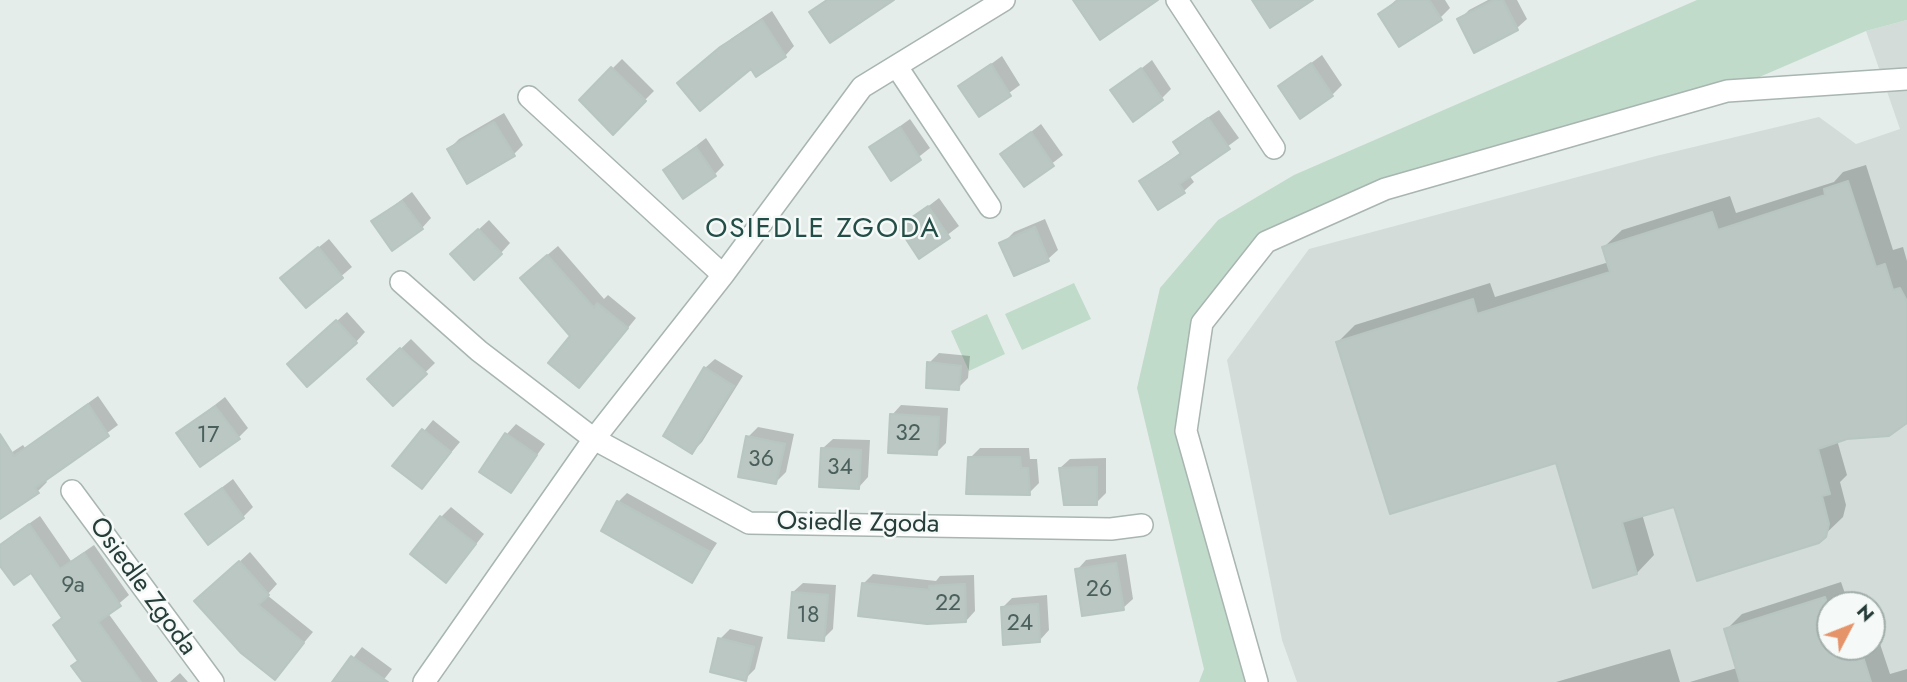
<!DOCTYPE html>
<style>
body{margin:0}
#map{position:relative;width:1907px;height:682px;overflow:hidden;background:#e5edea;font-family:Jost,sans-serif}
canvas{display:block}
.north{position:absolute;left:1816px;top:591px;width:70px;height:70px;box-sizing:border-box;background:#f5f9f7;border:2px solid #a2aeab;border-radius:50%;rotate:48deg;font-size:19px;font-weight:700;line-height:28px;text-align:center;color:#263d39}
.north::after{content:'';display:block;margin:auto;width:24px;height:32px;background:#e5946a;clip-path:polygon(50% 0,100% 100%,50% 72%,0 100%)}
</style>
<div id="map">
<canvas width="1907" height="682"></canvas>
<div class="north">N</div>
</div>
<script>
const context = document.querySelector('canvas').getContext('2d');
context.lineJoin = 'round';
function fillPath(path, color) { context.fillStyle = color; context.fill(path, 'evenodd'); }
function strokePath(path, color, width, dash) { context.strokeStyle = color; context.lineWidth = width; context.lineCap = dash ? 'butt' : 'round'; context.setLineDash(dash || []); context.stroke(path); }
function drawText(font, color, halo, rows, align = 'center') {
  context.font = font + ' Jost,sans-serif'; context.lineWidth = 5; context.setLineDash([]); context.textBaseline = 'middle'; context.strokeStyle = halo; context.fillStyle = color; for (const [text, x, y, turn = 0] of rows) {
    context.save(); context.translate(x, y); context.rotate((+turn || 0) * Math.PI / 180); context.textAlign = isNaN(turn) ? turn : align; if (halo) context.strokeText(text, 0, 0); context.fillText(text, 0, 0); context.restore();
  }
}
fillPath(new Path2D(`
 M1907,20v662h-610l-15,-42 -55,-280 82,-111 347,-93 163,-39 37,27 44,-15 -34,-98zM1830,605h42v42h-42z`), '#d3dcd9');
fillPath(new Path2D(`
 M1697,0h210v20l-41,11 -139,60 -342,98 -119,53 -64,81 -16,108 71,251h-58l5,-13 -67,-281 23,-100 58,-68 76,-45z
 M1074,283l17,36 -69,31 -17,-36z
 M987,314l18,40 -36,17 -18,-40z`), '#c0dbca');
fillPath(new Path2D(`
 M1396,0h49l5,8 -10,10 -60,-4z
 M1488,0h29l10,19 -10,9 -58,-8 10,-10z
 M772,11l22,35 -9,10 -34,10 -62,7 43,-35z
 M1322,55l20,30 -10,10 -52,-9z
 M1002,56l18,29 -41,30 -18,-29z
 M622,59l32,32 -41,41 -32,-32z
 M1152,60l19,29 -9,9 -49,-7z
 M1219,110l20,28 -50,37 5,7 -10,9 -26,16 -17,-26 40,-29 -6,-9 10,-10z
 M504,113l19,32 -10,10 -64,-6 10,-10z
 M910,119l20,29 -38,30 -21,-31z
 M1041,124l22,31 -39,30 -21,-31z
 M706,138l18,27 -9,9 -50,-4z
 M1866,165l27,85 10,-3 4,14v159l-70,20 10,35 -7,7 6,23 -3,12 -25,24 -143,-37 -33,10 12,41 -17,18 -80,-112 -219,-119 17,-17 135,-42 5,14 114,-35 -5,-15 18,-17 108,-34 6,17 98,-31 9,-10z
 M412,192l19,26 -9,10 -49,-7z
 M939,198l20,28 -39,30 -20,-28z
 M1045,219l13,31 -10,9 -34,15 -10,-32 10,-10z
 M489,220l21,23 -9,10 -38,-9z
 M329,239l23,28 -46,39 -13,-38z
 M558,246l46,53 4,-4 28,23 -47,58 -17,-40 -40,-68z
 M347,312l18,20 -9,10 -57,13z
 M411,339l24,24 -42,41 -24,-25z
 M939,353l31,3 -2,22 -10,10 -29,-25z
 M715,359l28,17 -41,66 -10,10 13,-84z
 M98,396l20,29 -73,54 2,3 -10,10 -37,8v-40l23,-15 2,3z
 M225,397l23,31 -10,10 -59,-5z
 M901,405l47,3 -2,35 -10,10 -44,-38z
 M433,420l27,22 -38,45 -27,-21z
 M516,424l29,20 -34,47 -4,-57z
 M758,427l36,7 -8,38 -10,10 -28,-45z
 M833,439l37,1 -2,37 -9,10 -36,-39z
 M980,448h49l1,11h7l2,24 -10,10 -59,-35z
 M1106,458v35l-10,10 -36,-35 10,-9z
 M233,479l20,28 -10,10 -56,-3z
 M627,493l90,50 -25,38 -74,-79z
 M451,507l33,27 -29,37 -14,-54z
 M40,516l31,45 23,-16 35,50 -21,18 50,69h-73l-6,-22 -24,-35 8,-8 -32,-46 -31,-8v-19z
 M250,552l27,32 -10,11 46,37 -29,34 -77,-74z
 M1126,554l7,45 -10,9 -46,-38 9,-10z
 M873,574l63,7 4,-5 34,-1 1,36 -9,10 -102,-38z
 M1841,582l8,23h-19v42h42l1,-24 17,51 17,-5v13h-217l47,-14 -11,-38 16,-16z
 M803,583l33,2 -3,44 -10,10 -30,-47z
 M1047,595l2,35 -9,10 -37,-33 9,-9z
 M730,629l33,8 -8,32 -10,10 -25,-40z
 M362,647l30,22 -10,13h-48z
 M1670,649l10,33h-124z
 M180,673l8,9h-18z`), '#0003');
const building = new Path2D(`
 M827,0h67l-64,43 -21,-31z
 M1073,0h85l-58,40z
 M1252,0h61l-43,28z
 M1399,0h30l13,20 -43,27 -21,-33z
 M1494,0h9l15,30 -44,23 -17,-34z
 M762,20l24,37 -30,20 -5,-8 -51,42 -23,-28 43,-36z
 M1311,63l22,33 -33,23 -22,-33z
 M991,64l20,32 -32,21 -21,-31z
 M611,67l35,34 -33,34 -34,-35z
 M1141,68l22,32 -30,22 -23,-32z
 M1208,118l22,31 -51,35 6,9 -27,17 -19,-29 42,-27 -8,-12z
 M494,122l21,34 -48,28 -20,-35z
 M900,127l21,33 -30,21 -22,-34z
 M1031,132l23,34 -30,21 -24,-33z
 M696,147l20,29 -33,23 -20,-29z
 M1848,181l28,86 9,-3 8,26 7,-2 7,13v122l-18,13 -42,3 -29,10 12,45 -8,2 7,28 -3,13 -7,6 -122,38 -23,-74 -52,15 15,52 -44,14 -37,-125 -166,51 -54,-172 137,-43 4,15 133,-42 -8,-25 110,-35 6,18 107,-35 -1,-6z
 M402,201l21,28 -31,22 -21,-30z
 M928,206l22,32 -31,21 -21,-32z
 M1035,227l14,34 -35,15 -15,-33z
 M478,229l24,25 -28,26 -24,-26z
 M318,247l25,31 -37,30 -26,-30z
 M547,255l47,53 3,-5 31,25 -49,60 -31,-25 22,-27 -50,-58z
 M336,320l21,23 -50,44 -20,-23z
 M400,348l27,26 -34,32 -26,-27z
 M927,362l34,4 -2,24 -33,-2z
 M704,367l30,19 -42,68 -29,-18z
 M88,404l21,32 -74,52 4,5 -39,26v-85l14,22z
 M215,406l25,33 -40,28 -24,-34z
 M890,414l49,3 -2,38 -49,-2z
 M422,429l29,23 -29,37 -30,-23z
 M505,433l32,22 -26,38 -32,-21z
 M746,436l39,8 -9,40 -38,-7z
 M821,448l40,2 -2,39 -40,-2z
 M968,457h52l1,11h7l2,27 -64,-1z
 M1097,467v38h-33l-5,-37z
 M222,488l22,30 -36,27 -23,-31z
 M617,501l93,51 -18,31 -91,-52z
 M440,516l36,28 -30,39 -36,-29z
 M29,524l31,45 24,-16 37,53 -23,16 43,60h-58l-12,-16 7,-5 -25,-36 9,-7 -31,-45 -17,12 -14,-19v-21z
 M239,561l30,34 -11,10 46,38 -29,37 -34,-27 -47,-52z
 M1116,563l8,47 -42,6 -7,-47z
 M862,583l67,7v-4l36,-2 1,38 -39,2 -69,-8z
 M792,592l36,3 -4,46 -36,-3z
 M1825,597l5,15v35h30l11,35h-131l-16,-53z
 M1038,604l2,38 -37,3 -2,-38z
 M718,638l36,9 -8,34 -36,-9z
 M351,656l37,26h-56z`);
fillPath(building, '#bac7c3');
strokePath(building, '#b8c6c1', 2);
const minor = new Path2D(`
 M1177,0l97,148
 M897,67l93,140
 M529,97l194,178
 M401,282l78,69 115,88 155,84 362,6 31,-4
 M72,491l141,191
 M424,682l170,-243 129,-164 139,-188 142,-87
 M1257,682l-71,-251 16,-108 64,-81 119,-53 342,-98 180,-12`);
strokePath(minor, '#a8b5b1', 24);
strokePath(minor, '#fff', 21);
drawText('23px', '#4b605c', null, [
 ["32",908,434],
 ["17",208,436],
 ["36",761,460],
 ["34",840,468],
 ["9a",73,586],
 ["26",1099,590],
 ["22",948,604],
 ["18",808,616],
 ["24",1020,624]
]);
drawText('26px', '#263d39', '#f5f9f7', [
 ["Osiedle Zgoda",858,524,1],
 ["Osiedle Zgoda",142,587,54]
]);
context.letterSpacing = '2px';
drawText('28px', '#234d47', '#f5f9f7', [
 ["OSIEDLE ZGODA",823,230]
]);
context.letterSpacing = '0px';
</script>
